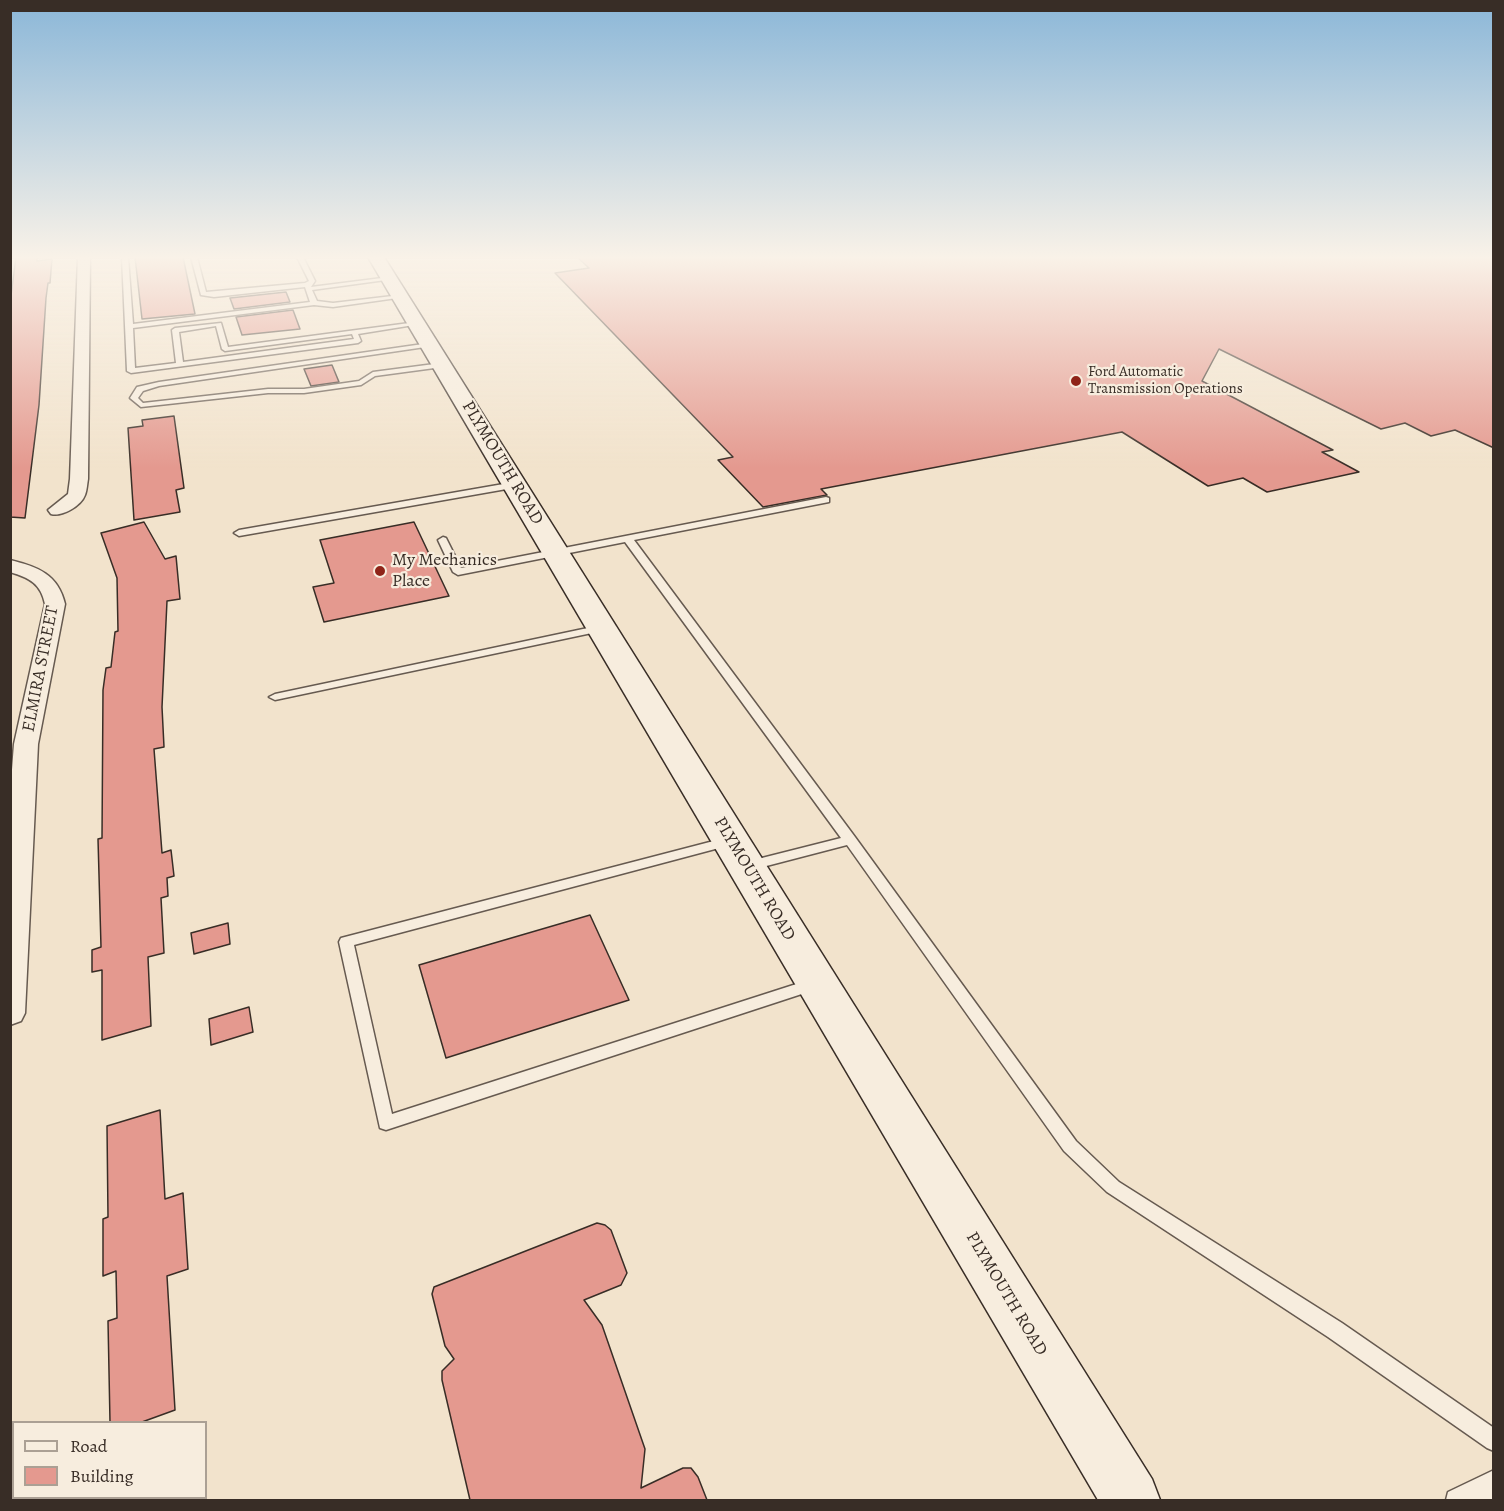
<!DOCTYPE html>
<style>
body{margin:0}
#map{position:relative;width:1504px;height:1511px;overflow:hidden;background:#f2e3cc;font-family:Alegreya,serif}
canvas{display:block}
.frame{position:absolute;inset:0;border:12px solid #382d26;pointer-events:none}
.legend{position:absolute;left:12px;top:1421px;width:195px;height:78px;box-sizing:border-box;background:#f7edde;border:2px solid #aba094;margin:0;padding:8px 10px;list-style:none;font-size:18px;color:#382d26}
.legend li{display:flex;align-items:center;gap:12px;height:30px}
.legend b{width:30px;border:2px solid #aba094}
</style>
<div id="map">
<canvas width="1504" height="1511"></canvas>
<div class="frame"></div>
<ul class="legend">
<li><b style="height:8px;background:#f7edde"></b>Road</li>
<li><b style="height:16px;background:#e4998f"></b>Building</li>
</ul>
</div>
<script>
const context = document.querySelector('canvas').getContext('2d');
context.lineJoin = 'round';
function fillPath(path, color) { context.fillStyle = color; context.fill(path, 'evenodd'); }
function strokePath(path, color, width, dash) { context.strokeStyle = color; context.lineWidth = width; context.lineCap = dash ? 'butt' : 'round'; context.setLineDash(dash || []); context.stroke(path); }
function drawText(font, color, halo, rows, align = 'center') {
  context.font = font + ' Alegreya,serif'; context.lineWidth = 4.5; context.setLineDash([]); context.textBaseline = 'middle'; context.strokeStyle = halo; context.fillStyle = color; for (const [text, x, y, turn = 0] of rows) {
    context.save(); context.translate(x, y); context.rotate((+turn || 0) * Math.PI / 180); context.textAlign = isNaN(turn) ? turn : align; if (halo) context.strokeText(text, 0, 0); context.fillText(text, 0, 0); context.restore();
  }
}
const building = new Path2D(`
 M16,257h21v4l15,-2 -2,24h-2l-2,15 -7,107 -14,113 -15,-1v-214z
 M135,257h48l12,57 -53,5z
 M577,257h917v191l-39,-18 -24,6 -26,-13 -24,6 -162,-80 -17,32 131,69 -11,2 37,20 -92,20 -24,-14 -35,8 -86,-54 -301,57 6,6 -64,12 -45,-47 15,-3 -178,-184 34,-5z
 M286,292l4,10 -56,7 -4,-11z
 M293,310l7,19 -58,6 -6,-18z
 M332,365l7,17 -28,4 -7,-17z
 M174,416l10,72 -8,2 4,22 -46,8 -6,-92 15,-2 -1,-6z
 M144,522l21,37 11,-3 4,43 -13,2 -5,106 2,40 -10,2 8,104 9,-3 3,26 -7,2 1,18 -7,2 3,55 -16,4 3,69 -49,14v-70l-10,2v-22l9,-3 -3,-108 4,-1 1,-148 3,-22 5,-1 4,-35 3,-1 -1,-53 -16,-45z
 M414,522l35,74 -125,26 -11,-35 21,-4 -14,-43z
 M590,915l39,85 -183,58 -27,-93z
 M228,923l2,21 -36,10 -3,-21z
 M249,1007l4,25 -42,13 -2,-26z
 M160,1110l5,89 18,-6 5,76 -21,7 8,134 -33,12h-32l-2,-101 9,-3 -1,-47 -13,5v-57l5,-2 -1,-91z
 M597,1223l8,2 6,5 16,43 -6,12 -37,15 18,25 43,124 -4,39 42,-20h8l7,9 9,23h-237l-28,-120v-9l12,-12 -9,-13 -13,-52 2,-7z`);
fillPath(building, '#e4998f');
strokePath(building, '#382d26', 1.5);
const service = new Path2D(`
 M122,257h6l5,67 177,-22 -5,-15 -91,10 -13,-2 -10,-38h6l9,35 99,-9 4,-2 -12,-24h6l12,24 -4,6 79,-10 3,2 -81,11 5,11 16,2 68,-8 3,2 -71,10 -19,-2 -181,23 2,40 41,-5 -4,-33 3,-2 46,-5 7,24 189,-25 3,2 -62,10 3,7 -3,2 -227,30 -4,-2zM216,326l6,23 3,2 127,-17 2,5 -171,23 -4,-30z
 M430,343l3,2 -1,1 -273,40 -16,5 -5,7 5,5 125,-14h36l55,-8 14,-9 69,-9 4,2 -4,2 -67,9 -14,9 -57,8h-36l-127,14 -11,-9 7,-11 22,-5z
 M515,482l4,3 -1,2 -279,49 -5,-3 5,-3z
 M826,497l3,1v4l-195,38 221,297 221,304 43,41 223,141 152,105v23l-7,-3 -159,-111 -221,-145 -43,-41 -217,-306 -96,25 -5,-2 -2,-3 2,-3 95,-24 -216,-296 -167,33 -5,-3 -15,-32 5,-3 3,1 15,30z
 M602,625l5,3 -1,2 -331,70 -6,-3 6,-3z
 M729,837l5,1 2,3 -2,3 -380,101 38,169 420,-135 5,2 2,4 -2,4 -431,141 -6,-2 -41,-186 2,-4z
 M1494,1470v30h-48l2,-8z`);
const minor = new Path2D(`
 M78,257h12l-2,222c-1,5 -1,11 -3,16 -4,11 -23,22 -34,19l-3,-4 20,-16 2,-15z
 M10,560c28,7 48,14 55,44l-27,140 -13,269 -4,8 -11,4v-230l4,-51 31,-140c-4,-20 -15,-26 -35,-32z`);
const secondary = new Path2D(`
 M368,257h16l768,1222 8,21h-62z`);
strokePath(service, '#665a50', 3);
strokePath(minor, '#665a50', 3);
strokePath(secondary, '#382d26', 3);
fillPath(service, '#f7edde');
fillPath(minor, '#f7edde');
fillPath(secondary, '#f7edde');
const sky = context.createLinearGradient(0, 0, 0, 468);
sky.addColorStop(0, '#8bb7d8');
sky.addColorStop(0.55, '#f9f2e8');
sky.addColorStop(1, '#f9f2e800');
context.fillStyle = sky;
context.fillRect(0, 0, 1504, 468);
for (const [x, y, r, color] of [
 [1076,381,6,"#8f2418"],
 [380,571,6,"#8f2418"]
]) { const dot = new Path2D(); dot.arc(x, y, r, 0, 2 * Math.PI); context.fillStyle = color; context.fill(dot); strokePath(dot, '#f7edde', 2); }
drawText('15px', '#382d26', '#f7edde', [
 ["Ford Automatic",1088,372],
 ["Transmission Operations",1088,389]
], 'left');
drawText('18px', '#382d26', '#f7edde', [
 ["PLYMOUTH ROAD",502,463,59],
 ["ELMIRA STREET",41,669,-79],
 ["PLYMOUTH ROAD",754,879,59],
 ["PLYMOUTH ROAD",1006,1294,59]
]);
drawText('18px', '#382d26', '#f7edde', [
 ["My Mechanics",392,561],
 ["Place",392,582]
], 'left');
</script>
